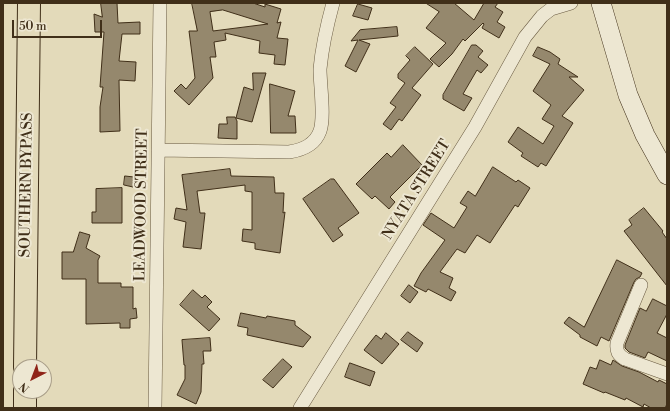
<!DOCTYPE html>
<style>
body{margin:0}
#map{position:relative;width:670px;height:411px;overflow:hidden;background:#e3daba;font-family:"Libre Bodoni",serif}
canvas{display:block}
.frame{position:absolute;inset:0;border:4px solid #402f19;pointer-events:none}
.north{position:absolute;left:12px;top:359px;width:40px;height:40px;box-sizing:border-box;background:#ede7d2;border:1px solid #a89d88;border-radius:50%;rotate:222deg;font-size:11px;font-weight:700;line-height:16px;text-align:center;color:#402f19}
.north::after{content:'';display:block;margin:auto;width:14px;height:18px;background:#8f2418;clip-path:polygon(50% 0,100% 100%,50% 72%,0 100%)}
.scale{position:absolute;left:12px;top:20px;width:90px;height:18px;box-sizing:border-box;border:2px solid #402f19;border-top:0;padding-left:5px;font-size:12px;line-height:14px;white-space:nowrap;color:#402f19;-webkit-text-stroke:3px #ede7d2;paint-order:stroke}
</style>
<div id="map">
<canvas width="670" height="411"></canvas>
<div class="frame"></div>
<div class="north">N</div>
<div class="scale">50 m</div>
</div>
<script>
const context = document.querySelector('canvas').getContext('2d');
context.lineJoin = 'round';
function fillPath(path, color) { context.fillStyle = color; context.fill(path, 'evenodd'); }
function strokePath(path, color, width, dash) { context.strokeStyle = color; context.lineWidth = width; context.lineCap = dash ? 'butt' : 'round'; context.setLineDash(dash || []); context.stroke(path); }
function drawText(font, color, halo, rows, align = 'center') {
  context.font = font + ' "Libre Bodoni",serif'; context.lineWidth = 4; context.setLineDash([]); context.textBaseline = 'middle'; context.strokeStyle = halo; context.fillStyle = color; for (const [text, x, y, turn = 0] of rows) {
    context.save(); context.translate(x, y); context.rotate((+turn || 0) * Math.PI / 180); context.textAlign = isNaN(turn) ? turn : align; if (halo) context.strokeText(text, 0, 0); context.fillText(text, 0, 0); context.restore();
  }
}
const building = new Path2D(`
 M101,3h16l1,20 22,-1v12h-18l-3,27 17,1 -1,19 -16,-1 1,51 -20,1v-25l3,-20h-3l4,-55h-9l-1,-18 8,3z
 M192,3h61l12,4v-3l16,5 -4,14 4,-1 -4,16 11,1 -3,26 -11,-1 1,-9 -16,-2 1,-12 -35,-8 1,7 -12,2 2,15h-6l3,21 -24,27 -15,-14 7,-7 5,5 9,-11 -6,-47h8zM223,10l45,14 -55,7 -3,-19z
 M426,3h28l20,17 10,-17h14l-3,4 8,5 -6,10 8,5 -6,11 -17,-10 2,-4 -1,-1 -18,18 -2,-2 -11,15 -13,13 -9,-8 16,-16 -20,-15 13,-16z
 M358,4l14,4 -4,12 -15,-4z
 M397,27l1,9 -39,4 11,4 -14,28 -11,-6 13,-26 -7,1 9,-11z
 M472,45h4l7,6 -5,6 10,8 -7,8 -4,-3 -14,24 9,4 -8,13 -21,-12v-4z
 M415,47l18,17 -21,24 9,7 -19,26 -3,-2 -8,11 -8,-6 13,-17 -6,-4 15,-20 -7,-5v-4l12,-14 -4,-4z
 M538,47l12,5 10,7 -2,5 20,13h-9l15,13 -22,26 11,7 -27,43 -5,-3 -3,4 -17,-11 2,-3 -15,-11 10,-15 25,17 11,-18 -12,-7 9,-14 -18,-14 17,-27 -17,-8z
 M253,73h13l-14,49 -16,-4 8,-31 9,3z
 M270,84l25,7 -7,25h7l1,17h-25z
 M227,117h8l2,4v18l-19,-1 1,-14h8z
 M403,145l19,20 -32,32 5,5 -6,7 -14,-13 -3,3 -16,-15 31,-31 4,4z
 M493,167l23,15 2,-2 12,8 -12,19 -3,-2 -25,38 -13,-8 -12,18 -8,-4 -17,23 13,6 -4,10 7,4 -5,9 -23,-12 -2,3 -12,-6 7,-13 24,-33 -22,-15 8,-12 23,15 13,-21 -7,-4 8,-12 7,5z
 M230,169l1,7 43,1 1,16h9l-1,20 2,-1 -5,41 -25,-4v-6l-13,-2 1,-12 9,1v-38l-7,-1v-6l-48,6 3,22h5l-4,36 -18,-2 3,-25 -12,-3 2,-11 11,2 -5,-35z
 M125,176l9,1 -1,10 -9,-2z
 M331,179h3l25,34 -21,15 5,7 -10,7 -30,-43z
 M122,188v35h-30v-11h4v-23z
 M644,208l19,23 -1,1 5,7v47l-43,-55 8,-6 -3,-5z
 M80,232l10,3 -4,13 14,8 -2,4v23h23v4h12v22l3,-1 1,10 -7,1v9h-10v-5l-34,1v-45h-24v-27h11z
 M617,260l25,13 -2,4 -4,2 -2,3 -25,59 -8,-4 -4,9 -17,-9v-2l-16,-12 5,-6 15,10z
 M409,285l9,7 -8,11 -9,-7z
 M193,290l9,8 3,-3 7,7 -5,5 13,12 -11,12 -29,-26z
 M653,299l14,7v8l-10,19 10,5v23l-19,-9 -3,6 -16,-6 -4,-4v-3l15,-37 6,3z
 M241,313l25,5 1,-2 28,5v4l16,12 -8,10 -56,-12 1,-7 -10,-2z
 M408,332l15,11 -6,9 -16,-12z
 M386,333l13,11 -17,20 -18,-14 12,-15 5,4z
 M210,338l1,13h-8l1,13h-2l-1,28 -5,12 -19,-9 8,-16v-14h-1l-2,-25z
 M283,359l9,8 -19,21 -10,-8z
 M600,360l11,5 2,-5 9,6 17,6 19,10 1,-2 8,4v20l-2,4h-14l-7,-4 -1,3 -17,-9 -1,2 -20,-8 -1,1 -21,-9 7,-17 6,2z
 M350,363l25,9 -5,14 -25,-9z`);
fillPath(building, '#95886d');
strokePath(building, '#402f19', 1);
const street = new Path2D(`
 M158,150l131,2c14,-2 26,-7 31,-21 5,-14 0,-46 0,-62 2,-22 7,-44 13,-66
 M641,285l-24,58c-1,8 1,12 8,16l42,15
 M155,408l5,-405
 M300,408l175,-281 50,-90 17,-21 9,-7 20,-6`);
const secondary = new Path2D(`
 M601,3l27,92 17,40 22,40`);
const highway = new Path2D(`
 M25,367l4,-364
 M25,408v-17`);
strokePath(street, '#695a41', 14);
strokePath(secondary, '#402f19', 20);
strokePath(highway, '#402f19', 24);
strokePath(street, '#ede7d2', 13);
strokePath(secondary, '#ede7d2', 19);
strokePath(highway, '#e3daba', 22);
drawText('15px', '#402f19', '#ede7d2', [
 ["SOUTHERN BYPASS",27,185,-89],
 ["NYATA STREET",417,190,-58],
 ["LEADWOOD STREET",142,205,-89]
]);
</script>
